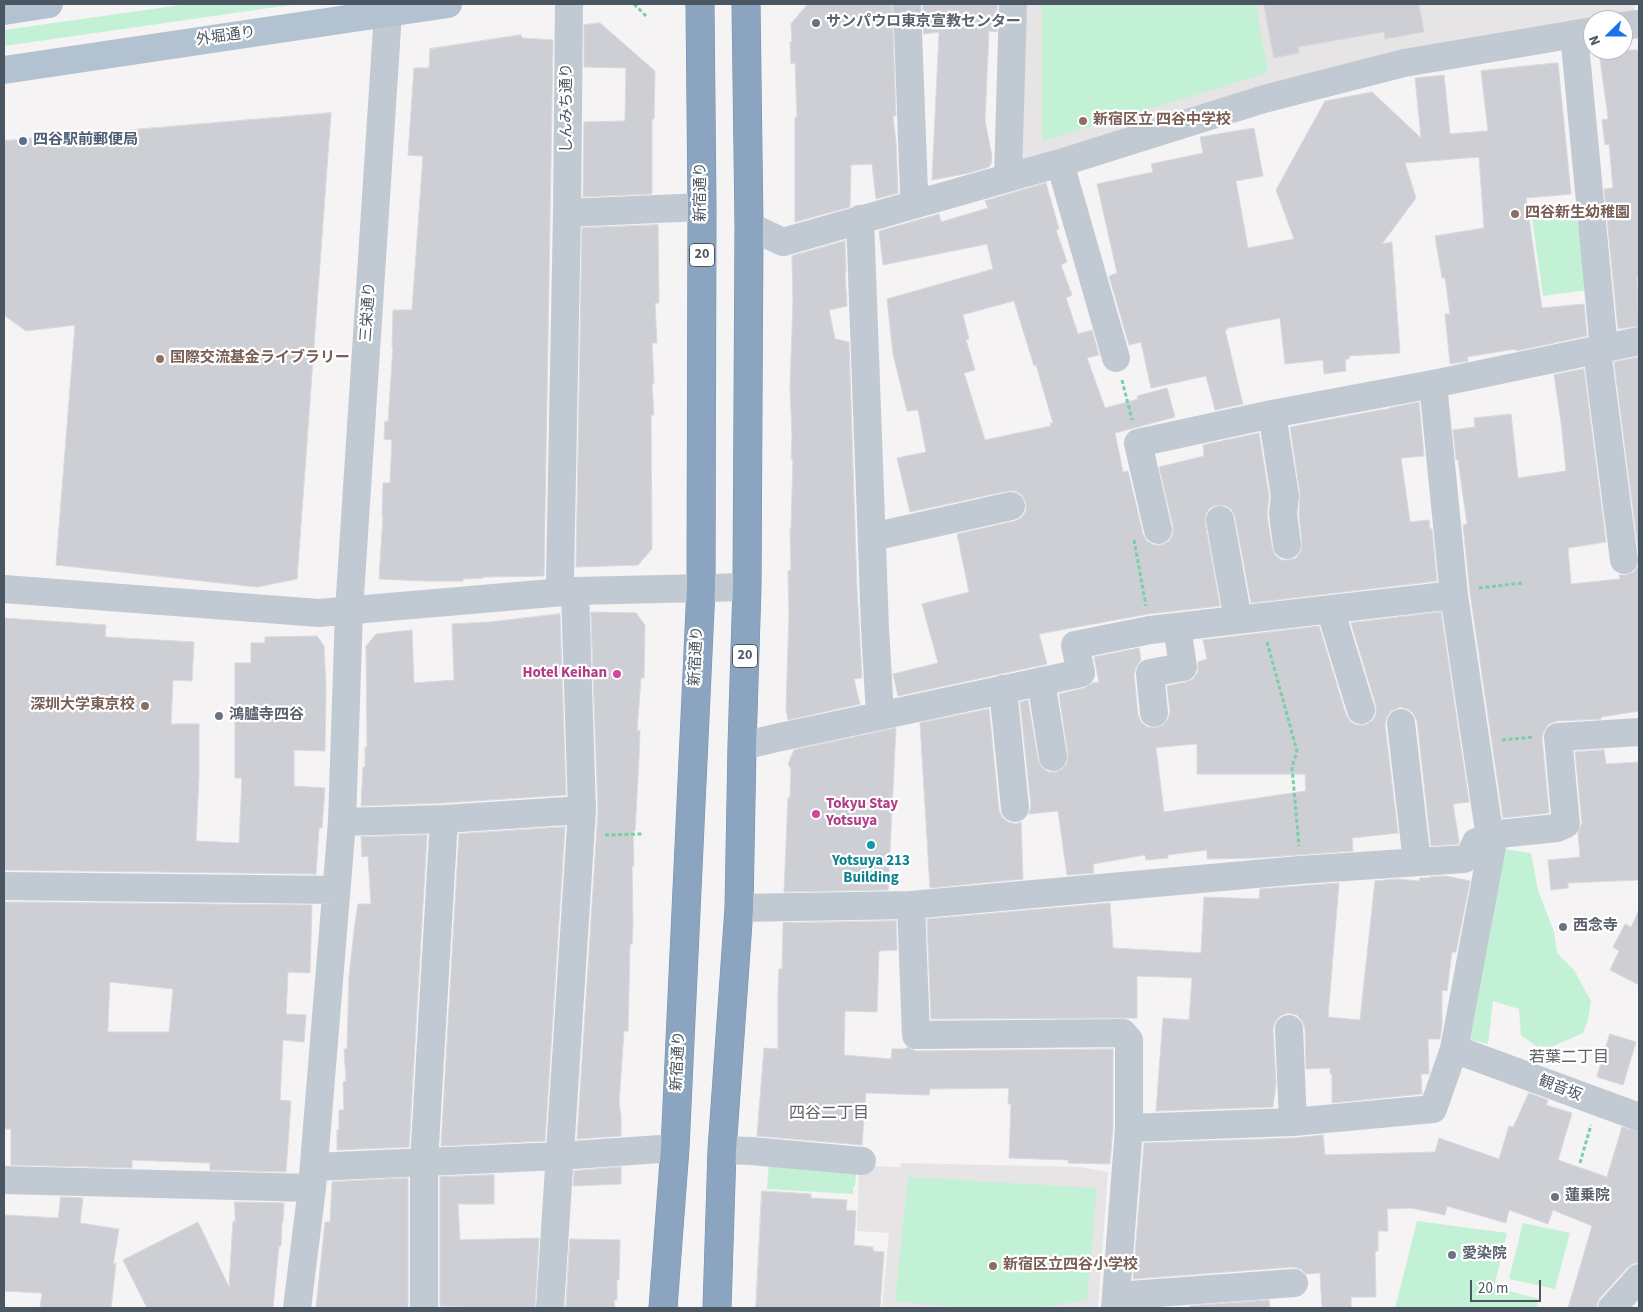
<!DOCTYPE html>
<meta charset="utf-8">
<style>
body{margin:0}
#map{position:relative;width:1643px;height:1312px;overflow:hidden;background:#f5f3f3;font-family:"Source Sans 3",sans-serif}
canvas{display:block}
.frame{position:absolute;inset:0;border:5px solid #4a5661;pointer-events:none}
.north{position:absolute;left:1583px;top:10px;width:50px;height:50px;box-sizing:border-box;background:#fff;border:1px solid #b7bbc0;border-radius:50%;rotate:248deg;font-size:14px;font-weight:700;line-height:20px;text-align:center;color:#4a5661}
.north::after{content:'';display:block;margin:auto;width:18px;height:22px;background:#1a73e8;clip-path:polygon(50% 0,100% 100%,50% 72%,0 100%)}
.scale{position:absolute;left:1470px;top:1280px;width:71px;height:22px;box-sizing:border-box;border:2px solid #4a5661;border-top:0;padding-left:6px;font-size:15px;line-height:18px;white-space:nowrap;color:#4a5661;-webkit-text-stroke:4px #fff;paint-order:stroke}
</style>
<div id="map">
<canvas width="1643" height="1312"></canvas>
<div class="frame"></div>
<div class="north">N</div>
<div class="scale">20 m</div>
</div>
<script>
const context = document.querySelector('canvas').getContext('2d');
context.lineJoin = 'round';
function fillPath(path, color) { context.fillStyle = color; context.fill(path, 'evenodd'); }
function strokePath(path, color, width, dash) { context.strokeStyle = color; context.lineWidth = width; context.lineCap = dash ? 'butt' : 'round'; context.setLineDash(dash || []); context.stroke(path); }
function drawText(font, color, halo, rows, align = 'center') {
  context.font = font + ' "Source Sans 3","Noto Sans JP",sans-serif'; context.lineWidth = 4.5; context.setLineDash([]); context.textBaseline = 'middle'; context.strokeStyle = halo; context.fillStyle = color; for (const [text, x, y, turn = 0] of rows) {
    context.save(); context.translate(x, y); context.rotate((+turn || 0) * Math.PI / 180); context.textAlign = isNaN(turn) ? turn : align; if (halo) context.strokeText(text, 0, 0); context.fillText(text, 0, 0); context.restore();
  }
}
fillPath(new Path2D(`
 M1019,4h616l-1,8 -212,37 -140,32 -266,81z
 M901,1163l178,4 29,5 -10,136h-216l7,-75 -32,-2 2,-65 41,1z`), '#e6e4e5');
fillPath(new Path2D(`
 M188,4h109l-293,42v-16z
 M1042,4h214l12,69 -226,68z
 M1576,212l11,78 -44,6 -11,-78z
 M1496,848l35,5 7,37 16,42 3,21 17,17 17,31 -3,19 -5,13 -32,14 -15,-1 -15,-11 -2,-26 -26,-8 -5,43 -24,-6z
 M769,1161l88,5 -2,19 -2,3v6l-86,-5z
 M908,1177l189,11 -10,112 -53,8h-71l-68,-7z
 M1417,1221l90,12 -13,54 45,12 -3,9h-141z
 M1523,1223l47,10 -15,56 -46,-10z`), '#c3f1d5');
const building = new Path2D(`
 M808,4h84l4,112h-3l3,26 2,51 -22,6 -4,-35 -21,1 -1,42 -55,15v-105h2l-2,-54 -4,1 -1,-22h2l-1,-18z
 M923,4h74v28l-8,-1 -4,90 7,35 -1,8 -2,3 -20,6 -37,7 7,-148 -15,2z
 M1264,4h155l5,28 -39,7 -1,-7 -86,15 1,6 -25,5z
 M600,23l55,48 -1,48h-2v75l-69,3 1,-75 41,-1 1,-53 -42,-1v-42z
 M521,35l1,3 31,2 -9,536 -61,1v1l-20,1v2h-38l-46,-2 4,-63h-1l1,-33h7l2,-43 -8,-1 1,-18 3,1 5,-75h-1l1,-37h19l11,-154 -15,-1 6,-87h15l1,-19z
 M1599,50h40v226l-2,1 2,49 -21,3 -14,-140 9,-1 -4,-44 -4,1 -3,-25 6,-1z
 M1558,63l13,131 -45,4 16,110 42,-4 3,32 -71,15 -1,-2 -48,8 1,4 -18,3 -5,-50h5l-5,-36h-3l-7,-42 49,-8 -5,-71 -74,6 11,35 -34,46 10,-2 8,111 -51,3v3h-4l1,12 -22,3 -1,-14 -38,4 -5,-46 -53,10v2h-2l18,74 -28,6 -9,-34 -55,12 -10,-46 -12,3 -20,-69 8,-3 -20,-89 56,-12 -2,-8 52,-11 -3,-16 54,-9 9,48 -27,5 12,67 46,-9 -18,-49 49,-89 47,-9 49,46 -6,-60 29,-3 6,59 38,-3 -7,-60z
 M331,113l-34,466 -40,8 -201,-22 19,-240 -49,6 -22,-16v-174z
 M1046,183l13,46 -3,1 11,32 -6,3 11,30 -6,3 12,36 14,-4 7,25 -12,3 18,50 33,-9 -1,-3 30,-8 8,29 -60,16 8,39 5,-1 15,63 4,7 7,4h8l7,-4 4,-7v-8l-14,-59 45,-11 -1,-11 56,-12 10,63 -2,20 5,31 3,8 6,5h8l7,-2 5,-7 1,-8 -3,-29 1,-20 -10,-67 90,-17 9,-1v-1l30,-6 5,54 -23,2 9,64 19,-2 1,9h2l5,52 -186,22 -16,-86 -3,-7 -6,-4 -9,-1 -7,3 -4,6 -1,8 15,84 -72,8 -109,20 8,30 -149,32 -5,-22 45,-11 -16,-59 47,-12 -12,-58 58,-13 6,-3 5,-7v-8l-4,-8 -7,-4h-7l-98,21 -13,-54 29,-6 -8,-42 -11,1 -14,-57 -6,-55 106,-30 -6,-25 -104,21 -4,-34 60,-17 2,8 47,-14 -3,-7zM1014,301l20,65 2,-1 17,58h-3l1,3 -66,14 -21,-67 11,-3 -9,-30 3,-1 -6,-24z
 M658,225l1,78h-4l2,40h-5l2,41h-2l2,31h-3l1,134 -14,16 -62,2 6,-339z
 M845,241l1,31h-1l2,34 -18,4 6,29 14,3 8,247 5,89 -8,1 6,25 -72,16 -2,-10 3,-96 -1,-43 3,-1 -1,-41h1l2,-70h-2l1,-22 -2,-51 3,-84 -1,-46z
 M1639,357v199l-25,-194z
 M1584,369l22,173 -38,6 3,36 49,-5 -1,-4h7l8,-3 4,-6 1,-6v151l-38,6v2l-44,2 -8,3 -5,7 -2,7 7,75 -46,5 -33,-225 -7,-68 4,-1 -9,-64h-2l-3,-30 22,-3 -1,-9 37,-4 7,64 48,-7 -5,-49 -7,-47z
 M591,612l45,1 9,12 -1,53h-3l-4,53 3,-1 -1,28 -4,73h-2l1,35h-2l1,58 -1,20h-2l-2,87h-4l-5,72 2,13v20l-44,3 21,-328z
 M1441,612l28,190 -16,2 6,37 -1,3 -27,2 -14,-125 -4,-8 -5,-4 -8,-2 -9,4 -4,6 -2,8 13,108 -46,5 1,13 -97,7 -49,1v-9l-39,5v3l-22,2 -1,-5 -52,9 1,9 -27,2 -9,-64 -29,3 2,-8 -11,-104 8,-2 10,59 3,7 7,6h8l6,-3 5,-6 1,-8 -9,-61 25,-6 9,-5 6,-1 -5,-25 45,-9 2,12 -5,7 -2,8 4,40 3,7 6,5 9,1 7,-3 5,-6 2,-8 -3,-25 19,-4 7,-3 5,-7v-10l9,-3 -4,-19 116,-14 27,89 5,7 6,3h8l8,-5 3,-6v-8l-25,-83zM1197,744v30h108l1,17 -142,21 -8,-64z
 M560,614l6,181 -123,8 -82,3 2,-39h2v-20h2l-1,-101 10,-12 36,-4 2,53 40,-3 -2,-56 38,-2z
 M4,618l102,7 -1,12 89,5 -2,39 -19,-1 -2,44h28v52l-3,65 43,2 3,-65h-7v-115h16v-20h14v-6l52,-1 7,10 2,42 -1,63 -31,-1v36l31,2 -3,40h-3l-3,46 -312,-4z
 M989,709l10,101 3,7 6,5 8,2 5,-2 2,57 -93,9 -10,-165z
 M896,728l-8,162 -104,2 4,-94h2l1,-29 -3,-5 6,-14z
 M1604,750l2,14 33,-2v118l-71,3v5l-17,2 -3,-30 32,-3 -2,-24 4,-10 -7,-71z
 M565,827l-20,314 -104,5 18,-312z
 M427,835l-18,312 -72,3v-20h2v-20h5l-1,-28 3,-1 -2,-32h3l2,-73 6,-53 3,-19h13l-3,-48 -6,1 -1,-20z
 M1446,876l24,5 -14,71h-4l-5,39 -5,-1v36l-2,13h-12l1,33v2h-8l1,20 -90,9v-29h-2v-6l-24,1 -1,-41 -3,-7 -5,-6 -9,-2 -8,3 -5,6 -2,7 3,54 -3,24 -117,4 7,-93 26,2 3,-42 -55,-2v42l-206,1 -4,-100 183,-16 3,45 88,5 3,-56 55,2 1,-10 79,-6 -11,134 32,3 15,-139 22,-2 22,2 1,-3h11l-1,-1z
 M4,902l308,3 -2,68 -22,-1 -2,42 20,1 -2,27 -21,-2 -3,60 11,1 -5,71 -76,-2v-7l-78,-3v8l-121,-3v-36h-7zM110,982l63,7 -4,43h-61z
 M1639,910v75l-29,-15 9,-19 -6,-4 12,-23 6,3z
 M896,921l1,29 -18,1 -2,61 -32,-1 -1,44 47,4 1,-10h13l2,-2 9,4 197,-2v78l-3,37 -42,-1v-3l-59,-2 2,-54h-3l1,-16 -79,1 -1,6 -63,-2 -4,52 -105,-9 7,-88 14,1v-58l1,-22h3l1,-46z
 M1610,1034l26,8 -13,43 -26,-8z
 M1529,1093l19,7 -2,5 26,8 -14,47 49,17 15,-50 17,5v131h-5l-7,5 -27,30 -3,6v4h-29l24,-82 -39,-16 -5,14 -39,-14 -3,13 -59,-17 -2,9 -34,-7 -24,1 1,22h-10v20h-3l1,46h-25v11h-29l-2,-35 -14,1 -5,-5 -8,-2 -160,12 11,-136 150,-5 29,-3 2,20 110,-3 4,-14 60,21 10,-33 4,1z
 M621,1167v17l-48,2 1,-15z
 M494,1175v29h-36l2,36 79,-2 -4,70h-73v-1l-22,-1v-129z
 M408,1178v130h-92l9,-86h5l2,-40z
 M762,1191l49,3v4l36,2 -1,10 10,1 -2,34 19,2v4l11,1 -4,56h-124z
 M61,1197l22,1 -3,25 39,6 -6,36 3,-2 -5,45h-71l2,-15 -38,-2v-76l54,3z
 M235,1202l49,1 -1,19h-1l-1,24h-2l-6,62h-126l-24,-48 75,-38 31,65 4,-66 2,1z
 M570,1239l50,1 -1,40h-2v20h-3l1,8h-49z
 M1269,1300l1,8h-80v-2z`);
fillPath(building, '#cdcfd5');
strokePath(building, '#d7d9de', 1);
const highway = new Path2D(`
 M663,1308l12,-160 26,-560 1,-381 -2,-203
 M717,1308l5,-158 17,-242 3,-162 5,-159 2,-361 -3,-222`);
strokePath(highway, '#7690ad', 29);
strokePath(new Path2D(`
 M634,4l12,12
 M1122,380l10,40
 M1134,540l12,66
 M1479,588l44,-5
 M1267,642l30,109 -5,16 7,79
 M1502,740l31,-3
 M605,835l37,-1
 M1580,1163l11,-38`), '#7ad0a6', 3, [4, 2.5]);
strokePath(new Path2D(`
 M907,4l7,188 11,8
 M1623,26l16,-2
 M1574,34l30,315
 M1060,163l56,195
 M1008,177l5,-173
 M567,213l2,-209
 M860,219l15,409 5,87
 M749,226l34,16 277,-79 204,-64 140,-36 189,-32
 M1597,351l27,209
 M1433,384l21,211 36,243
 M1272,414l13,82 -2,18 4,31
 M1220,520l18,100
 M1158,530l-20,-87 134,-29 161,-30 206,-43
 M872,537l139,-31
 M4,589l315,24 256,-22 172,-4
 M561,592l-1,-13 7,-366 135,-6
 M1330,609l31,101
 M1041,681l12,76
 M1003,689l12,119
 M1154,713l-4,-40 33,-6 -6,-40
 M1401,723l16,139
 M742,746l34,-8 305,-65 -6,-28 75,-15 304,-35
 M342,822l102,-3 138,-9
 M4,886l332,4
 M911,905l389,-35 164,-11 6,-4 6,-13 14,-4 9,-4 58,-6 9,-4 -8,-87 81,-5
 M739,908l172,-3 5,130 207,-2 6,7v88l-14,180
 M1289,1029l4,93
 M1454,1049l185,68
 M1129,1128l164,-6 140,-13 21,-60 40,-213
 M722,1150l29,1 111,10
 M314,1167l245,-11 116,-8
 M4,1180l308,8
 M1116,1296l178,-13
 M297,1308l15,-120 30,-366 7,-211 39,-598 2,-9
 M424,1308v-146l20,-343
 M550,1308l32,-498 -7,-219
 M1612,1308l27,-30`), '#c1cad2', 28);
strokePath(new Path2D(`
 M4,11l45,-7
 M4,70l444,-66`), '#b3c2d1', 28);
strokePath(highway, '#8ba5c1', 28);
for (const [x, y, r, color] of [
 [816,23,5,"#6b7280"],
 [1083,121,5,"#8d6e63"],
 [23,141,5,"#5c6f8a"],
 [1515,214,5,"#8d6e63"],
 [160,359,5,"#8d6e63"],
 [617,674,5,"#d1479c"],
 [145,706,5,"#8d6e63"],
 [219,716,5,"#6b7280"],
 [816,814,5,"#d1479c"],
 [871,845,5,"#0f9aa8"],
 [1563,927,5,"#6b7280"],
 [1555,1197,5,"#6b7280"],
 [1452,1255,5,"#6b7280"],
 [993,1266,5,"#8d6e63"]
]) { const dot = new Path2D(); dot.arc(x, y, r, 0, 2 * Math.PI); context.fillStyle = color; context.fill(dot); strokePath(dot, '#fff', 2); }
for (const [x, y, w] of [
 [702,255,25],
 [745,656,25]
]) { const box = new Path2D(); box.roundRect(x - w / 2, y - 11.5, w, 23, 4); context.fillStyle = '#fff'; context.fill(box); strokePath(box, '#4a5661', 1); }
drawText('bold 14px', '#4a5661', null, [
 ["20",702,255],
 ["20",745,656]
]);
drawText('bold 15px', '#5b616d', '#fff', [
 ["サンパウロ東京宣教センター",826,23],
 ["鴻臚寺四谷",229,716],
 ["西念寺",1573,927],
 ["蓮乗院",1565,1197],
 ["愛染院",1462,1255]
], 'left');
drawText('15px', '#4a5661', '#fff', [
 ["外堀通り",226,37,-8],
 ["しんみち通り",568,108,-90],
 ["新宿通り",702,192,-90],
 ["三栄通り",369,312,-86],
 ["新宿通り",697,656,-87],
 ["新宿通り",679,1061,-87],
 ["観音坂",1560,1089,21]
]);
drawText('bold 15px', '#785e54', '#fff', [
 ["新宿区立 四谷中学校",1093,121],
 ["四谷新生幼稚園",1525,214],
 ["国際交流基金ライブラリー",170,359],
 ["深圳大学東京校",135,706,"right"],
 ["新宿区立四谷小学校",1003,1266]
], 'left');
drawText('bold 15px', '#4e5e75', '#fff', [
 ["四谷駅前郵便局",33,141]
], 'left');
drawText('bold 15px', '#b23c85', '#fff', [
 ["Hotel Keihan",607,674],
 ["Tokyu Stay",826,805,"left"],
 ["Yotsuya",826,822,"left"]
], 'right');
drawText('bold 15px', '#0d838f', '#fff', [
 ["Yotsuya 213",871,862],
 ["Building",871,879]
]);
drawText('16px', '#5f6368', '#fff', [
 ["若葉二丁目",1569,1058],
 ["四谷二丁目",829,1114]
]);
</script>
